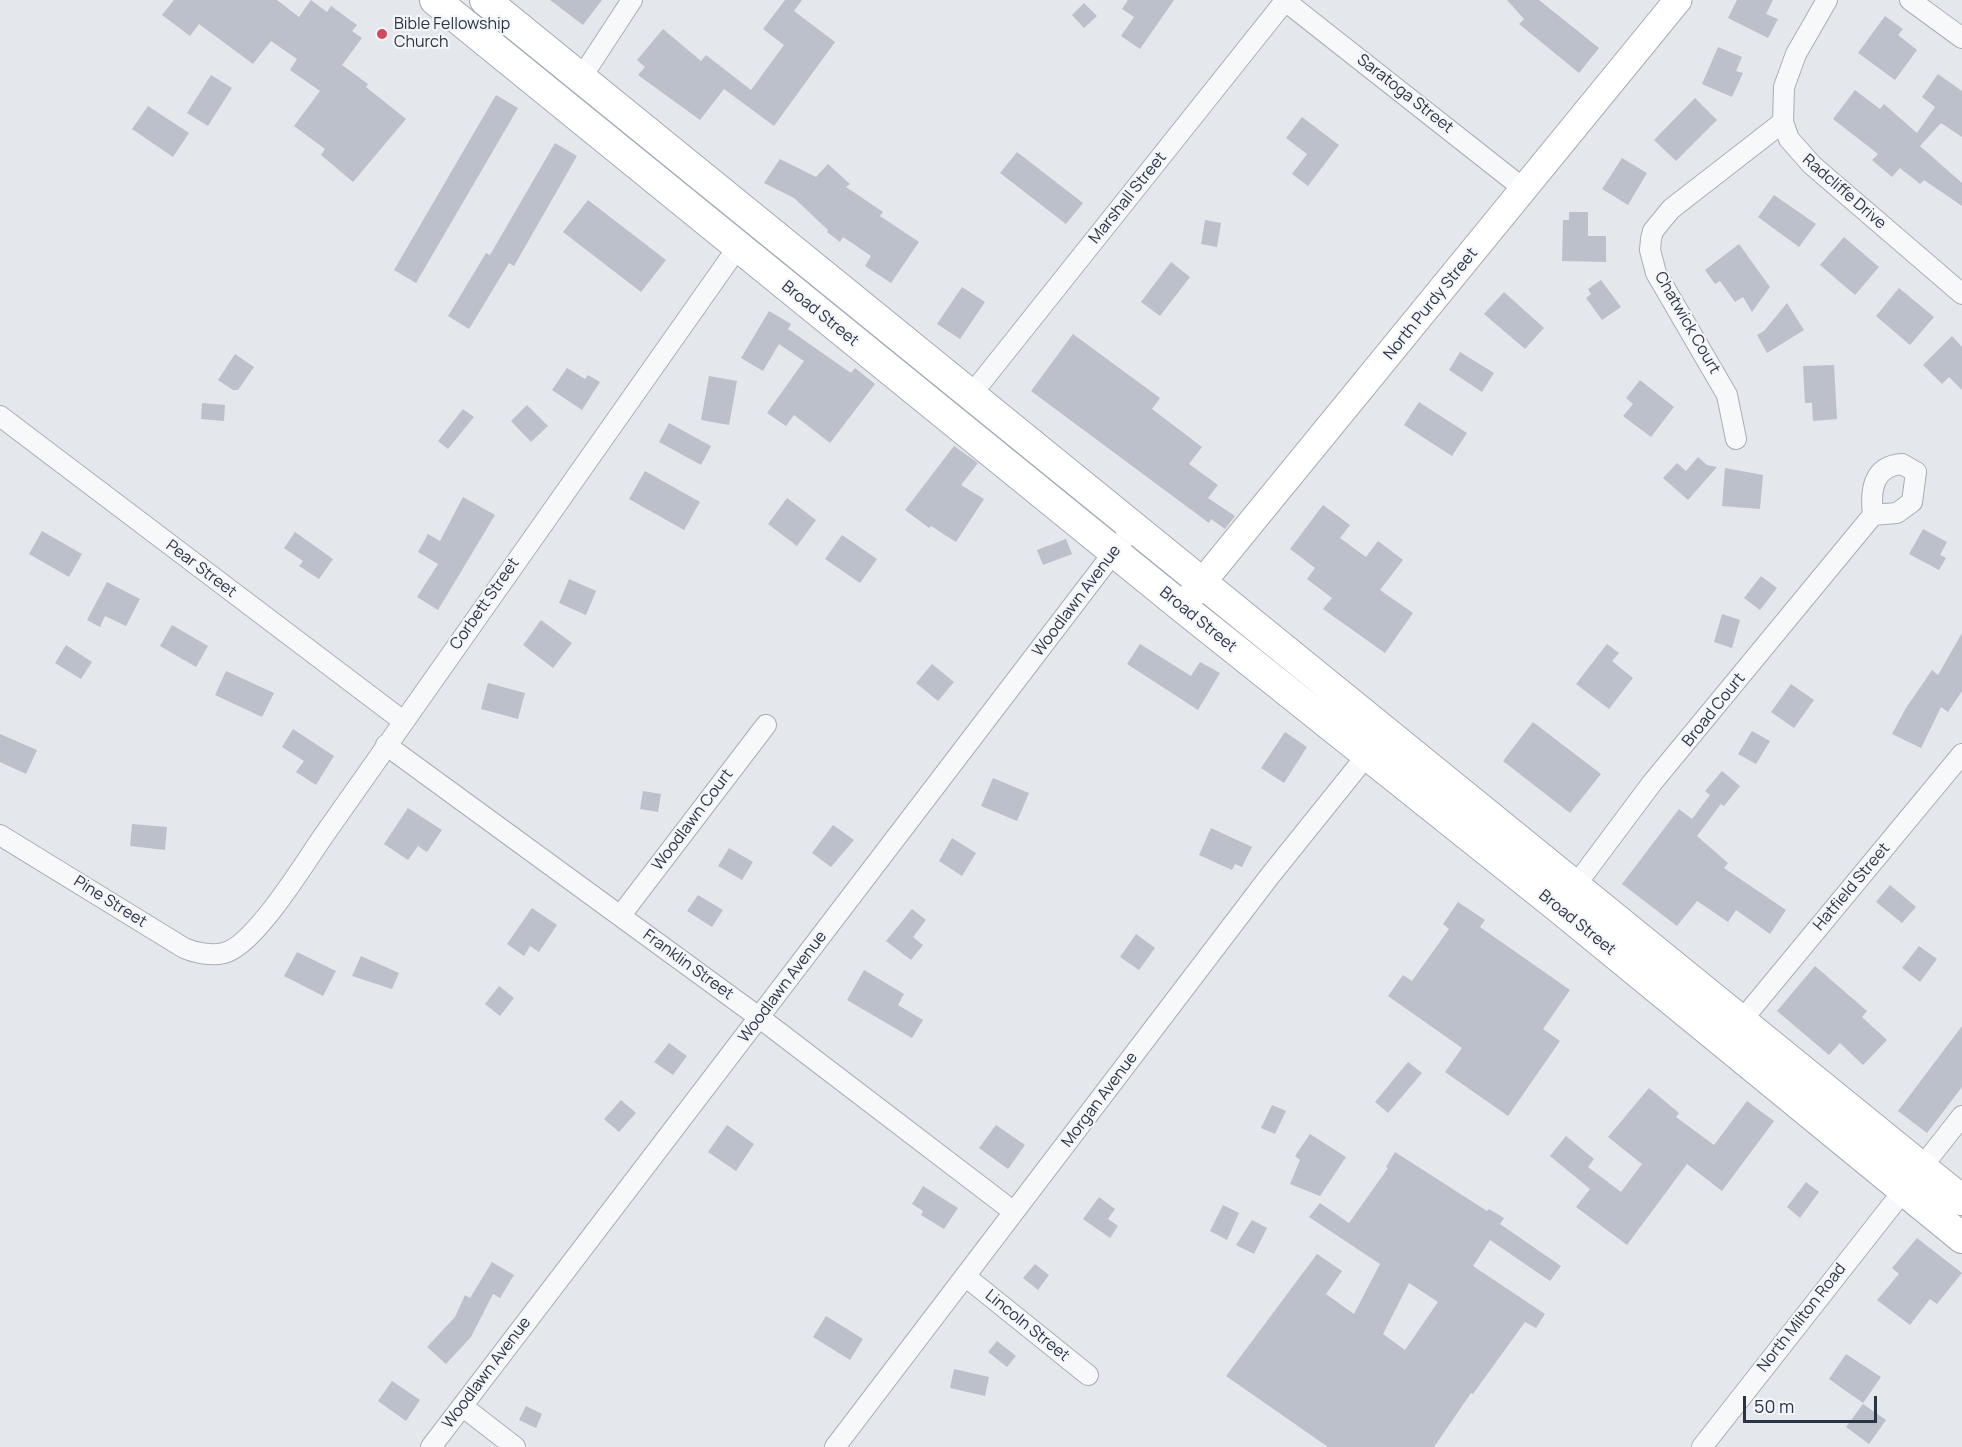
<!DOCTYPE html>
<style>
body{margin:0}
#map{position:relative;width:1962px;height:1447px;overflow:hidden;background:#e4e7ec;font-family:Manrope,sans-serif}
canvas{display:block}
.scale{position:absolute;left:1743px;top:1396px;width:134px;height:27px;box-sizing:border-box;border:3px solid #2b3445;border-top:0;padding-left:8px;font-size:18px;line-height:21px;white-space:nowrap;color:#2b3445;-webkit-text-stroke:4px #f4f6f9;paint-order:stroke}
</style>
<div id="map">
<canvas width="1962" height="1447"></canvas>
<div class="scale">50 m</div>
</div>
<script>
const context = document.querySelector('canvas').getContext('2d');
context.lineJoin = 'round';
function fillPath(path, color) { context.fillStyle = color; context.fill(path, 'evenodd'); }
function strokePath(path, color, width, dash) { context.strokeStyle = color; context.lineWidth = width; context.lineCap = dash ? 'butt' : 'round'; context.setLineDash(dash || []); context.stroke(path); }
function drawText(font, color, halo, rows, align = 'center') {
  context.font = font + ' Manrope,sans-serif'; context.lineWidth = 4.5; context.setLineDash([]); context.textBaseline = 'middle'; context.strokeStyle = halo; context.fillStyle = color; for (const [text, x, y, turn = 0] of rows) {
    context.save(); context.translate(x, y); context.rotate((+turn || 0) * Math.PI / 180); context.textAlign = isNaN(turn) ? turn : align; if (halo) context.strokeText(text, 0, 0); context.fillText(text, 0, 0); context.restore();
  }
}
fillPath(new Path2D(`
 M174,0h103l22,17 12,-17 16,12 4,-6 26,19 -5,6 10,7 -20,27 26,19 -2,3 40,32 -53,63 -32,-27 4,-6 -31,-23 26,-35 -30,-21 7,-11 -26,-18 -18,23 -54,-40 -9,12 -28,-21z
 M550,0h52l-19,25z
 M785,0h17l-8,11 41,31 -61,84 -50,-37 -24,31 -62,-45 7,-8 -8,-7 26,-31 38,32 5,-6 45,35 33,-45 -21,-16z
 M1128,0h46l-34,49 -19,-13 13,-19 -12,-8z
 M1507,0h32l60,48 -20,25 -60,-49 5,-5z
 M1737,0h36l-7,14 12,5 -10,19 -40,-20z
 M1084,3l13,13 -13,12 -12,-13z
 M1885,16l18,13 -5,6 19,15 -22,30 -37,-27z
 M1718,47l24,10 -6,14 7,2 -11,24 -30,-13z
 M1938,74l24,17v46l-21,-14 -21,23 42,37v23l-38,-26 -4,4 -20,-16 -8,9 -20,-17 6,-6 -45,-35 22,-29 25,19 4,-5 33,29 18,-26 -13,-10z
 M211,75l21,13 -24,38 -21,-13z
 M496,95l22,13 -102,175 -22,-13z
 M1695,98l22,22 -41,41 -22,-21z
 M148,106l41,27 -16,24 -41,-28z
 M1302,117l37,28 -31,41 -16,-12 15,-20 -21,-16z
 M555,143l22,13 -63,110 -5,-3 -40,66 -21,-13 38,-63 4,2z
 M1017,152l66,51 -17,21 -66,-51z
 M1622,158l25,15 -19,32 -26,-16z
 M780,159l36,18 12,-13 22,20 -4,3 37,25 -3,4 39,26 -28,41 -26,-17 6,-10 -28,-19 -3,5 -13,-10 1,-2 -34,-32 -30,-15z
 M1774,195l42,29 -17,23 -41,-30z
 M588,200l78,60 -25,32 -78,-60z
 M1569,212h19v24h18v26l-44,-1 1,-41h6z
 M1205,220l16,3 -4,24 -16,-3z
 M1844,237l35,30 -24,28 -35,-30z
 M1739,244l31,43 -18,25 -9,-15 -8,5 -15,-21 -5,3 -10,-14z
 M1171,262l19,15 -30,39 -19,-14z
 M1601,280l20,27 -19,13 -16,-22 5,-4 -3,-5z
 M962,287l23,15 -25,37 -23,-15z
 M1899,288l35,29 -24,28 -34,-29z
 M1504,292l40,36 -19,21 -41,-35z
 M1787,303l17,27 -37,23 -10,-18 7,-4z
 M769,311l22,13 -3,5 63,44 4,-5 20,16 -45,59 -36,-28 -8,11 -19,-13 37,-52 -25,-17 -16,27 -22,-13z
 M1073,334l87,64 -8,11 50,38 -13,17 29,21 -10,13 27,18 -10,13 -14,-10 -2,4 -178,-132z
 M1952,336l10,11v43l-13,-13 -7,7 -19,-19z
 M1460,352l34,21 -12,19 -33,-22z
 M235,354l19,13 -16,23h-5l-15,-10z
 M1834,365l3,54 -24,2 -1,-18h-7l-2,-37z
 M567,368l18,11 3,-4 12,7 -18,28 -30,-20z
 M709,376l28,5 -8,44 -28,-5z
 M1640,380l34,27 -23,30 -28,-21 10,-12 -7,-6z
 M1419,402l48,31 -15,23 -48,-31z
 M202,403l23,2 -1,16 -23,-2z
 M527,405l21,21 -17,16 -20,-21z
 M463,409l11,8 -26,32 -10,-8z
 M669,423l42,23 -10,19 -42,-23z
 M954,446l24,17 -17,22 23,14 -28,43 -25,-16 -2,2 -24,-18z
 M1698,457l9,8 10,2 -29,33 -25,-22 14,-15 9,8z
 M1725,468l38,7 -3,34 -38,-3z
 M645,471l55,31 -16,28 -55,-31z
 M463,497l32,18 -57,95 -21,-13 21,-33 -20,-12 10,-18 12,7z
 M787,498l29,22 -19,26 -29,-22z
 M1323,505l27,20 -10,13 26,19 12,-16 25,19 -23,30 33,23 -28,40 -62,-44 9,-11 -25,-19 8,-11 -25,-19z
 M1923,529l24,13 -7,13 6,3 -7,12 -30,-16z
 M42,531l40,23 -13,23 -40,-23z
 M295,532l38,27 -14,20 -20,-13 4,-5 -19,-13z
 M842,535l35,24 -17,24 -35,-24z
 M1066,539l6,15 -29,11 -6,-15z
 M1761,576l16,12 -17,22 -16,-12z
 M569,579l27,12 -10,24 -27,-12z
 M107,582l33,17 -14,27 -21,-10 -5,11 -13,-7z
 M1722,614l18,6 -8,28 -18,-6z
 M541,620l31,23 -19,25 -30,-23z
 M172,625l36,21 -12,21 -36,-21z
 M1962,633v58l-14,21 -7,-5 -20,41 -29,-14 14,-26 26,-38 6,5z
 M1140,644l51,32 9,-14 20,11 -22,37 -71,-46z
 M1607,644l12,9 -7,8 21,17 -24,31 -33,-25z
 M66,645l26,17 -11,17 -26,-16z
 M932,664l22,18 -16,19 -22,-18z
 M226,671l48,22 -12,24 -47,-22z
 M488,683l37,10 -7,26 -37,-10z
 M1791,684l23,16 -20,28 -23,-16z
 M1533,722l68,52 -31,39 -67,-52z
 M293,729l41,27 -18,29 -20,-13 8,-11 -22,-14z
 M1752,731l18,10 -14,23 -18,-10z
 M1285,732l22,15 -23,36 -23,-15z
 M0,734l37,16 -11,24 -26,-12z
 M1722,771l18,15 -16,20 -3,-2 -24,32 31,27 -4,5 62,42 -16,24 -34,-24 -8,12 -31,-21 -20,25 -55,-42 57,-75 13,10 18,-24 -5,-4z
 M993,778l36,15 -12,28 -36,-15z
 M643,791l18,3 -3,18 -18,-3z
 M408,808l34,22 -15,22 -9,-6 -10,14 -24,-16z
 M132,824l35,3 -2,23 -35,-4z
 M833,825l21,15 -23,27 -19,-14z
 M1211,828l41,19 -10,20 -7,-3 -3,6 -33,-15z
 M952,838l24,15 -14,23 -23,-15z
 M729,848l24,14 -11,18 -24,-14z
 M1890,885l26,22 -14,16 -26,-21z
 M698,895l25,15 -11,17 -25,-16z
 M1458,902l27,18 -5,7 90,63 -27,39 17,12 -52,75 -63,-44 17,-24 -74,-52 15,-21 9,6 37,-52 -6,-5z
 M532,908l25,17 -18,27 -9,-6 -6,10 -17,-12z
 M912,909l14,11 -13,17 10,8 -12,15 -25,-19z
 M1136,934l19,14 -16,22 -19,-13z
 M1919,946l18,13 -17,23 -18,-14z
 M297,952l39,19 -13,25 -39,-20z
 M361,956l38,17 -7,16 -40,-13z
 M1815,966l52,45 -5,6 25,23 -24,25 -23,-22 -11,12 -52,-44z
 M864,970l40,24 -6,11 25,15 -11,18 -65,-38z
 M499,986l15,12 -14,18 -15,-12z
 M1962,1026v61l-35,46 -29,-22z
 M669,1043l18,13 -14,19 -19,-13z
 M1408,1062l14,11 -34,40 -13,-11z
 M1649,1088l30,25 -3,4 38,28 33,-44 27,20 -52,70 -35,-27 -60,81 -51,-38 14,-18 -40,-33 16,-20 28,23 -6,8 33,25 21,-28 -34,-27z
 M621,1100l15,13 -17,19 -15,-13z
 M1272,1105l14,6 -11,23 -14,-6z
 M727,1125l27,19 -18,27 -28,-19z
 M996,1125l29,20 -17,24 -29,-21z
 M1310,1134l36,23 -26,39 -30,-12 10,-24 -5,-4z
 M1395,1152l92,59 2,-2 15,9 -4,6 61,42 -11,15 -60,-41 -17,26 72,48 -9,14 -11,-6 -52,72 -2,-1 -37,54h-106l-102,-71 91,-122 25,17 -16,23 28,20 26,-50 -71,-47 11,-14 29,20 39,-55 -2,-1zM1409,1283l29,19 -33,48 -22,-16z
 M1806,1182l13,10 -19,26 -13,-11z
 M923,1186l35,22 -14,21 -23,-14 2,-4 -11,-7z
 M1099,1197l16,12 -7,10 10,7 -8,12 -27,-19z
 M1223,1205l16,8 -12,27 -17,-9z
 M1252,1220l15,8 -13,26 -18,-9z
 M1917,1238l45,35 -25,31 -7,-5 -20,26 -33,-25 22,-26 -7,-6z
 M492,1262l22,13 -14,23 -7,-4 -22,43 -25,27 -19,-17 28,-30 10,-22 5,3z
 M1035,1264l14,11 -11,15 -15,-12z
 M826,1316l37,23 -13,21 -37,-23z
 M997,1341l19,15 -9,11 -19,-15z
 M1846,1354l35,23 -18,26 -34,-24z
 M954,1369l35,8 -4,19 -35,-8z
 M392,1381l28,19 -14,21 -28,-20z
 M1863,1404l23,16 -17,24 -23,-17z
 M526,1406l16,8 -6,14 -17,-8z`), '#bbc0ca');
const street = new Path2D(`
 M1284,0l240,189
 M1827,0l-31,54 -12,33 -1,35 6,17 23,26 150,129
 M1910,0l52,38
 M581,78l51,-78
 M971,395l314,-394
 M0,416l403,305
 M1736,439l-9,-44 -71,-122 -6,-23 1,-11 2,-8 18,-22 112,-87
 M1902,464l14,8 -4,30 -15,11 -24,2c-3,-25 0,-49 29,-51z
 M386,745l374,273 254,194
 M0,835l184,113c11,5 28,8 40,5 30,-7 80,-89 98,-115l416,-591
 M1569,894l83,-111 221,-268
 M621,915l145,-190
 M1742,1020l220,-266
 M965,1276l123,99
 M462,1406l53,41
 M431,1447l702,-920
 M835,1447l434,-570 98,-122
 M1702,1447l260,-331`);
const secondary = new Path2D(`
 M1182,607l496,-607`);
const primary = new Path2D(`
 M435,0l747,607 377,301 403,330
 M485,0l1477,1200`);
strokePath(street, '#a9aeb7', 22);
strokePath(secondary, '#a9aeb7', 29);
strokePath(primary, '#a3abb8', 32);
strokePath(street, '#f7f8fa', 20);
strokePath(secondary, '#fff', 27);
strokePath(primary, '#fff', 30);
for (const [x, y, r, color] of [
 [382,34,6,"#d1495b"]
]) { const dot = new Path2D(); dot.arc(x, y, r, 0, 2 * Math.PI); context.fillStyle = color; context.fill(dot); strokePath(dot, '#f4f6f9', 2); }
drawText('16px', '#2b3445', '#f4f6f9', [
 ["Bible Fellowship",394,25],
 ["Church",394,43]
], 'left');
drawText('16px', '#2b3445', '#f4f6f9', [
 ["Saratoga Street",1405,94,38],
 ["Radcliffe Drive",1844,192,41],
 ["Marshall Street",1128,198,-51],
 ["North Purdy Street",1431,304,-51],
 ["Broad Street",820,314,39],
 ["Chatwick Court",1687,323,60],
 ["Pear Street",201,569,37],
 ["Woodlawn Avenue",1077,601,-53],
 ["Corbett Street",485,604,-55],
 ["Broad Street",1198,620,39],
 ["Broad Court",1714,710,-51],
 ["Woodlawn Court",693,820,-53],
 ["Hatfield Street",1852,887,-50],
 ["Pine Street",110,902,32],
 ["Broad Street",1577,923,39],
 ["Franklin Street",688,965,36],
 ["Woodlawn Avenue",783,987,-53],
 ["Morgan Avenue",1100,1100,-53],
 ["North Milton Road",1802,1318,-52],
 ["Lincoln Street",1027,1326,39],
 ["Woodlawn Avenue",487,1373,-53]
]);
</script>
